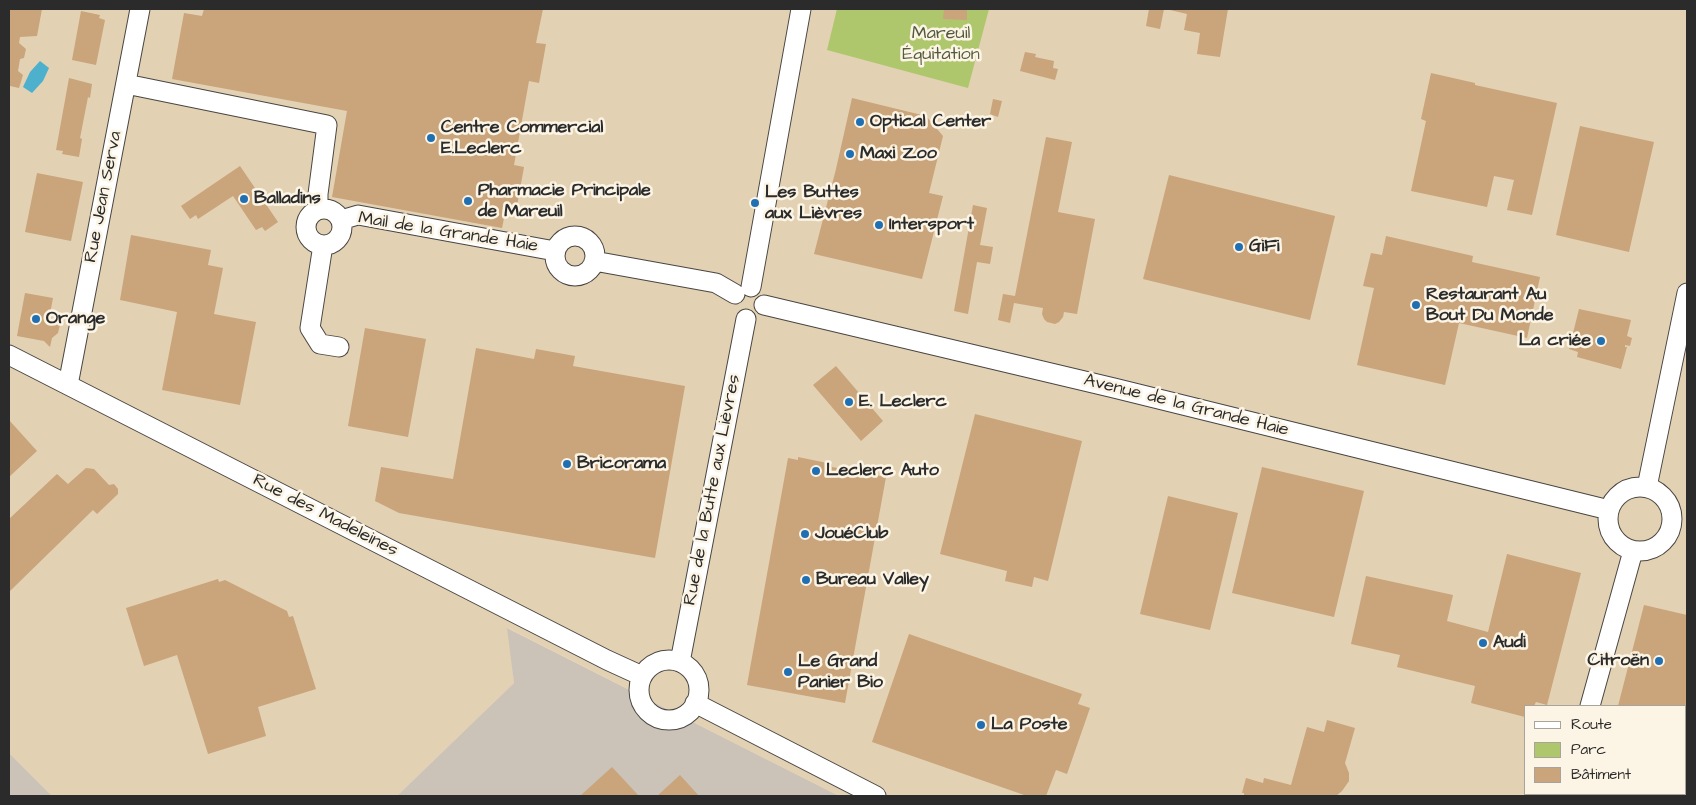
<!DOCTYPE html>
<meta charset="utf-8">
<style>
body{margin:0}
#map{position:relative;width:1696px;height:805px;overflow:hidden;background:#f4dcbd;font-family:"Architects Daughter",sans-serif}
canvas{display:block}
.frame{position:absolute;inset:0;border:10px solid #2b2b2b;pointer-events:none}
.legend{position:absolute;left:1524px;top:705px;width:162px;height:90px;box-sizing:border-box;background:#fcf5e5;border:1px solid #a8a49b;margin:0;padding:6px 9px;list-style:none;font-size:15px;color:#2b2b2b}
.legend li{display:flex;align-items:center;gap:10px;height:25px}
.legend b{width:25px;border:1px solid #a8a49b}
</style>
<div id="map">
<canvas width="1696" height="805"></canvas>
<div class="frame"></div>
<ul class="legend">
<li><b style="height:6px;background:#fff"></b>Route</li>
<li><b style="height:14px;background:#aec76c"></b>Parc</li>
<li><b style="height:14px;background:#caa47a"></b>Bâtiment</li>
</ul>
</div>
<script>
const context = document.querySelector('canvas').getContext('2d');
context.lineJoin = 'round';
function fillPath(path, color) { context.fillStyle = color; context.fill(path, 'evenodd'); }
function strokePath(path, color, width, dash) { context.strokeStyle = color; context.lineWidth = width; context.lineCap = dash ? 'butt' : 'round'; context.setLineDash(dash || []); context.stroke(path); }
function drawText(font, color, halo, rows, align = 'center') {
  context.font = font + ' "Architects Daughter",sans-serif'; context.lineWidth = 5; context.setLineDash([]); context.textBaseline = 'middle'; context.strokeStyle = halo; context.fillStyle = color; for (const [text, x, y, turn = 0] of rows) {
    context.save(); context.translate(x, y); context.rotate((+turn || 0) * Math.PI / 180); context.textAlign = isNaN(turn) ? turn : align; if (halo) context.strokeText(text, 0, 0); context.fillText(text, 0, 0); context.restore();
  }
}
fillPath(new Path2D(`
 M9,9h1678v787h-848l-331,-168 6,55 -117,113h-345l-43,-43zM1525,706h160v88h-160z`), '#e3d1b4');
fillPath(new Path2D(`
 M507,628l332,168h-442l117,-113z
 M9,753l43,43h-43z`), '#cbc3b8');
fillPath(new Path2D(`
 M837,9h152l-21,79 -141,-38z`), '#aec76c');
fillPath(new Path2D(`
 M40,61l9,7 -6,13 -11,12 -9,-6 7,-15z`), '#4db0cc');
fillPath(new Path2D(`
 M9,9h33l-5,27 -17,1 -1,6 7,6 -2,9 -4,1 -2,12 5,4 -4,13 -9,-2v4z
 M204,9h339l-7,34 10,1 -7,39 -10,-2 -15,84 10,2 -7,39 -10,-2 -5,24 -170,-31 15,-86 -175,-32 12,-66 18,3z
 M944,9h23v11l-24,-1z
 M1149,9h15l-4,20 -14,-3z
 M1166,9h62l-8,48 -23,-3 3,-21 -16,-3 3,-16z
 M81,11l19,4 -1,3 6,2 -9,45 -24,-5z
 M1025,52l11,2 -1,3 19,4 -1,7 5,1 -3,11 -35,-9z
 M1431,73l44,10v2l82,18 -25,112 -25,-5 7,-30 -20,-4 -7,31 -76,-16 15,-70 -5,-2z
 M69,78l23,6 -2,14 -2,-1 -8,41 2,1 -3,18 -17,-3 1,-3 -7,-1z
 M852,98l74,18 17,20 -14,57 14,3 -21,83 -108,-25 22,-85z
 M993,99l9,2 -4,16 -8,-3z
 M1580,126l74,16 -25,110 -73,-17z
 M1046,137l26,5 -14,70 37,7 -18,95 -13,-2 -1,5 -4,5 -4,2 -8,-2 -3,-3 -2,-5 1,-6 -29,-5 -4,20 -12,-3 5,-26 12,2z
 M240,166l38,56 -13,9 -3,-4 -6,3 -23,-34 -35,23 -2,-4 -6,4 -9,-13z
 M37,173l46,9 -12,59 -46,-9z
 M1169,175l166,41 -25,104 -167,-41z
 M973,205l14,3 -7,37 13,2 -3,17 -13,-2 -9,52 -14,-3z
 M131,235l80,15 -3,15 15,3 -9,46 42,8 -16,83 -78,-15 15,-78 -57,-12z
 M1386,236l87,20 -1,6 68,15 -13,61 -68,-15 -14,62 -88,-20 17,-77 -11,-2 8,-33 11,2z
 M25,293l28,5 -4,21 7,1 6,-3 -4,16 -6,5 -2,9 -6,-6 -27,-5z
 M1579,309l52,11 -4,16 5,2 -2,8 -5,-1v2h2l-6,22 -44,-12 1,-5 -9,-3z
 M365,328l61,11 -18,98 -60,-11z
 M476,348l58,11 2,-10 39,7 -2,10 112,20 -30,172 -256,-45 -24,-12 6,-34 72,12z
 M836,366l47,55 -22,20 -48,-56z
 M975,414l107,27 -34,140 -14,-4 -2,10 -27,-6 2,-10 -67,-17z
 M9,420l28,31 -28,26z
 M798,457l34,7v3l54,10 -41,226 -98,-18 41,-227 10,2z
 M1262,467l102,24 -30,126 -102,-24z
 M86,468l8,1 15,16 5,-1 4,5v5l-21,20 -4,-4 -84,82v-73l48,-45 11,10z
 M1168,496l70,17 -28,117 -70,-16z
 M1507,554l74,19 -34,132 -11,-3 -2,4h-9v11l-54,-14 4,-17 -78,-19 3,-12 -49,-11 15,-68 87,19 -6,26 41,11z
 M218,579l1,3 6,-2 62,31 2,6 4,-1 23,73 -58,18 8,29 -58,18 -31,-99 -33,11 -18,-58z
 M1644,605l43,10v181h-91v-2h89v-88h-67z
 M909,634l173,60 -4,10 12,4 -23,66 -11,-4 -10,26h-19l-155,-54z
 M1327,720l28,8 -10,35 4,10v8l-7,10 -6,5h-92v-3h-2l4,-15 17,5 1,-5 27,7 16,-58 17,5z
 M612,767l27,29h-59z
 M680,775l19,21h-42z`), '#caa47a');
const street = new Path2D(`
 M126,84l201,41 -9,69v16
 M306 227a18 18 0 1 1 36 0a18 18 0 1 1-36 0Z
 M341,220l17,-5 197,36
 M555 256a20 20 0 1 1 40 0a20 20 0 1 1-40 0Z
 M323,245l-13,83 10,16 19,3
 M594,261l122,22 19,11
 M751,287l50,-278
 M764,305l350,83 495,122
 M9,355l598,305 35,16
 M68,385l72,-376
 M1608 519a32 32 0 1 1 64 0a32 32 0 1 1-64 0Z
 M1647,487l40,-194
 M639 690a30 30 0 1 1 60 0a30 30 0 1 1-60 0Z
 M680,662l66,-343
 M695,703l181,93
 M1590,706l43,-155
 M1562,796l1,-2`);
strokePath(street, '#494641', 21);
strokePath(street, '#fff', 19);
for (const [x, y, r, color] of [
 [860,122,5,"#1f6fb2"],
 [431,138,5,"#1f6fb2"],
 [850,154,5,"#1f6fb2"],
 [244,199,5,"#1f6fb2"],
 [468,201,5,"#1f6fb2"],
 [755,203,5,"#1f6fb2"],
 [879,225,5,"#1f6fb2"],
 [1239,247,5,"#1f6fb2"],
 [1416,305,5,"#1f6fb2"],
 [36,319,5,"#1f6fb2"],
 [1601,341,5,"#1f6fb2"],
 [849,402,5,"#1f6fb2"],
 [567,464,5,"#1f6fb2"],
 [816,471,5,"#1f6fb2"],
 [805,534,5,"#1f6fb2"],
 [806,580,5,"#1f6fb2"],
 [1483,643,5,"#1f6fb2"],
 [1659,661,5,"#1f6fb2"],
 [788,672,5,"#1f6fb2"],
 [981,725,5,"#1f6fb2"]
]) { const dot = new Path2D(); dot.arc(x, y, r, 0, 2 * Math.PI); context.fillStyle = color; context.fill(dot); strokePath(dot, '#fcf5e5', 2); }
drawText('18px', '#525a3e', '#fcf5e5', [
 ["Mareuil",941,34],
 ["Équitation",941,55]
]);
drawText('bold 18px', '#2b2b2b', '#fcf5e5', [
 ["Optical Center",870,122],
 ["Centre Commercial",441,128],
 ["E.Leclerc",441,149],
 ["Maxi Zoo",860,154],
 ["Pharmacie Principale",478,191],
 ["de Mareuil",478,212],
 ["Les Buttes",765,193],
 ["aux Lièvres",765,214],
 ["Balladins",254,199],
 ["Intersport",889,225],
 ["GiFi",1249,247],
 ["Restaurant Au",1426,295],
 ["Bout Du Monde",1426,316],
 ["Orange",46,319],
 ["La criée",1591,341,"right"],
 ["E. Leclerc",859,402],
 ["Bricorama",577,464],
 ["Leclerc Auto",826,471],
 ["JouéClub",815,534],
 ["Bureau Valley",816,580],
 ["Audi",1493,643],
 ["Citroën",1649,661,"right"],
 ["Le Grand",798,662],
 ["Panier Bio",798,683],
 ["La Poste",991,725]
], 'left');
drawText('18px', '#2b2b2b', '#fcf5e5', [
 ["Rue Jean Serva",104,197,-79],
 ["Mail de la Grande Haie",448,233,9],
 ["Avenue de la Grande Haie",1186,406,14],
 ["Rue de la Butte aux Lièvres",713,490,-79],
 ["Rue des Madeleines",325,516,27]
]);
</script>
